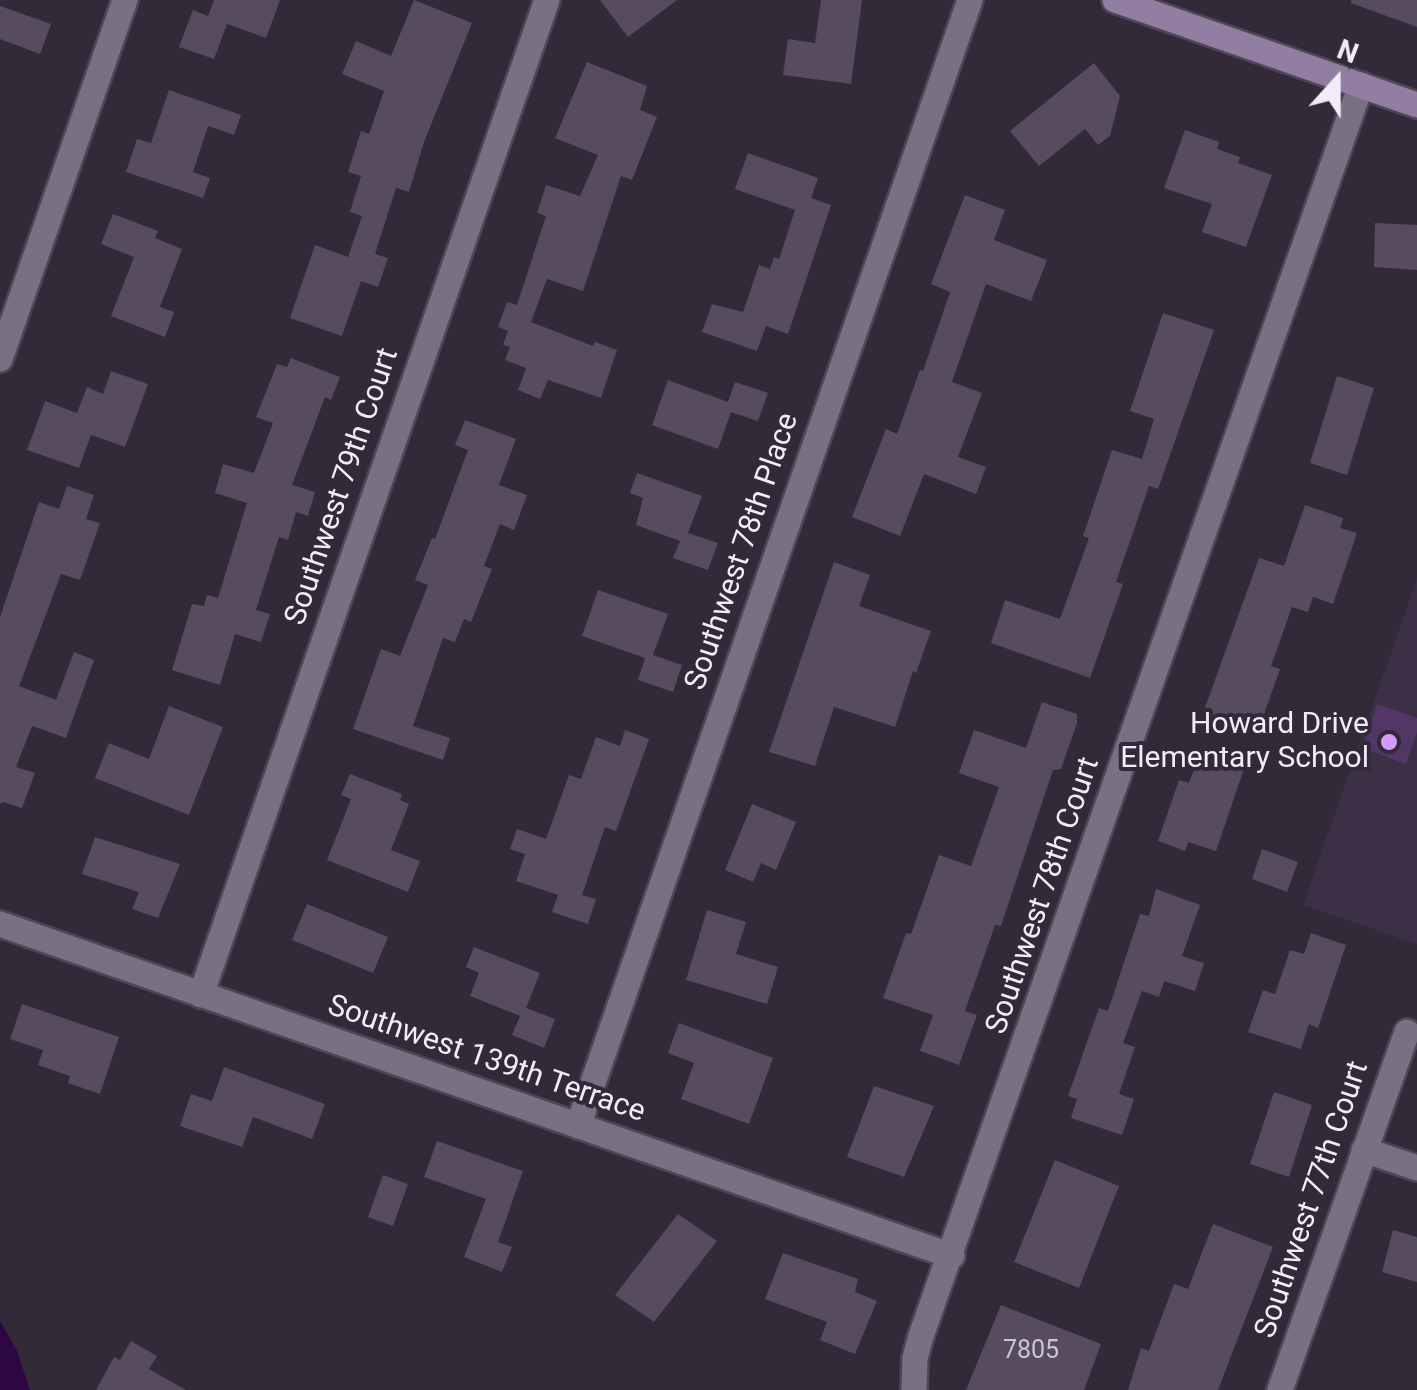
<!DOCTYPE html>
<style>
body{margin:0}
#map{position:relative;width:1417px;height:1390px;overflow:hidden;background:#322939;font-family:Roboto,sans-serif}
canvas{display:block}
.north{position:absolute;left:1287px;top:30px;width:100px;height:100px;-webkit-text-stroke:8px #322939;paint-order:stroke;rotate:21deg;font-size:28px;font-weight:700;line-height:40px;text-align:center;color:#f2ecf7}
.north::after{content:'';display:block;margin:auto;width:35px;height:45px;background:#f2ecf7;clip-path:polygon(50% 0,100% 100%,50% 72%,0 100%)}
</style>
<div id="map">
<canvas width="1417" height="1390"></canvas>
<div class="north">N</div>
</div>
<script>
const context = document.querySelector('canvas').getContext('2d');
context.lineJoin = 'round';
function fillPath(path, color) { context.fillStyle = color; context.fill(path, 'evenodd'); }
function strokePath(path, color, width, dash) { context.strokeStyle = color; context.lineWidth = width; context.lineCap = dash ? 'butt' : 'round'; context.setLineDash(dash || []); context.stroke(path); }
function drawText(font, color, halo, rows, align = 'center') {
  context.font = font + ' Roboto,sans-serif'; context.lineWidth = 8; context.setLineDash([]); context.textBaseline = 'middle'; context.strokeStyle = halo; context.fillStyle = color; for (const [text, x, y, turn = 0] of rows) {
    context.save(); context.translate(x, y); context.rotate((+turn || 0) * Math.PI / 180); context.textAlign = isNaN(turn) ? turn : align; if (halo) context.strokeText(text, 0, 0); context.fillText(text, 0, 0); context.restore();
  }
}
fillPath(new Path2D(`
 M1417,579v365l-114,-39z`), '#3c3046');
fillPath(new Path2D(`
 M1377,704l40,14v14l-11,32 -43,-16z`), '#513666');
fillPath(new Path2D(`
 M0,1321l17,30 13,39h-30z`), '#2c0741');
fillPath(new Path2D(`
 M214,0h66l-14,38 -39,-14 -13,35 -35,-12 14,-37 15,6z
 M414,0l58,23 -48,119 -15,50 -13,-4 -21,66 13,4 -10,29 -17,-6 -19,55 -52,-18 25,-73 33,12 14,-41 -12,-4 11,-36 -13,-4 13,-41 8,3 15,-43 -42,-17 14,-33 35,15z
 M600,0h77l-49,37z
 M821,0h41l-11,84 -68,-9 5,-36 27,4z
 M1351,0h66v27l-66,-24z
 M0,6l51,18 -11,30 -40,-15z
 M587,62l60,24 -7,24 17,7 -25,63 -11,-4 -38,115 -36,-12 -16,43 62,24 2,-4 22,8 -16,48 -53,-18 -8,19 -22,-9 8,-22 -21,-8 5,-13 -7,-2 5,-14 -10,-4 9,-25 10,3 29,-89 -9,-3 9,-28 34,11 18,-41 -43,-17z
 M1094,63l26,33 -10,40 -12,9 -13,-16 -46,37 -29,-35z
 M169,90l72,25 -7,20 -26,-9 -15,46 17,6 -7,20 -77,-26 11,-33 14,4z
 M1185,130l34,12 -2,7 23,8 -2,6 34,12 -26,72 -44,-15 10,-28 -48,-16z
 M748,153l70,25 -7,20 20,7 -43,129 -22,-8 -9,25 -55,-19 10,-28 31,8 16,-47 11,4 4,-12 5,2 16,-49 -60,-21z
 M965,195l40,15 -11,30 53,20 -16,41 -45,-17 -34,98 30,11 -24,64 28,10 -10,27 -52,-20 -24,62 -48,-19 34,-88 11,5 23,-64 3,1 27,-79 -19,-8z
 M113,214l45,17 -3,7 27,11 -22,58 14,5 -9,25 -54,-21 23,-59 -33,-13z
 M1375,223l42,2v45l-43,-3z
 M1163,313l51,17 -56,159 -9,-3 -33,96 7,2 -33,94 -99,-35 14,-43 55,19 29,-81 -6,-2 29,-86 30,9 12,-40 -24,-8z
 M291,358l49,19 -9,23 -6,-3 -33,88 23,7 -7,24 -12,-4 -8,28 -9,-3 -23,73 14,4 -9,28 -26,-8 -15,51 -48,-15 20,-66 12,2 3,-11 11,3 29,-95 -32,-10 8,-29 31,9 19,-50 -17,-6 21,-53 10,3z
 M111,371l37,13 -23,63 -34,-12 -12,33 -52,-18 18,-49 32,12 10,-26 16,7z
 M1337,376l37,12 -27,87 -37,-12z
 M668,380l60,22 7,-20 33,11 -10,28 -27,-9 -13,37 -66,-24z
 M465,420l51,19 -17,46 28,10 -13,35 -14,-6 -16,42 8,3 -21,53 -7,-3 -9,23 -12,-4 -30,88 37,12 -7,22 -90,-31 28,-80 19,7 28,-71 -13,-5 17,-42 3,1 33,-89 -13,-5z
 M637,473l65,23 -14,37 30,10 -10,27 -35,-12 7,-17 -44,-16 7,-27 -13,-5z
 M67,486l27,9 -8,24 14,4 -20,57 -19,-6 -42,112 37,14 18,-48 20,8 -28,78 -34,-12 -16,41 19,6 -13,35 -19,-6 -3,2v-187l39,-115 20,7z
 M1305,505l38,13 -3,10 17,5 -24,71 -20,-7 -5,15 -16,-5 -21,59 9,3 -18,51 -14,-5 -3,7 -9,-3 -3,9 -22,-8 -9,-4 57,-158 25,8z
 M834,562l36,13 -11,31 72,25 -15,42 -3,-2 -18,56 -61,-20 -19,59 -46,-14z
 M598,590l70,24 -15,41 29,10 -9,27 -35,-12 7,-22 -63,-22z
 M1042,702l35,12v9l-16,46 -8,1 -52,156 -6,-1 -30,86 12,4 -18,50 -39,-14 13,-36 -50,-17 23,-65 5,1 28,-79 32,11 28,-79 -40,-14 15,-43 52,18z
 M169,706l54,21 -34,88 -94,-37 14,-35 40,16z
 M625,730l24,9 -33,92 -11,-4 -23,68 14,4 -8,25 -36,-12 6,-17 -42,-14 9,-27 -15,-5 7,-20 29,10 23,-64 12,4 15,-42 24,9z
 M1206,749l40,14 -30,88 -28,-9 -3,9 -27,-10 21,-61 10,3 10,-27 3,2z
 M350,774l52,20 -2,6 9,4 -18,46 29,11 -12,31 -81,-32 24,-61 -10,-4z
 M752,804l44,18 -20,48 -15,-7 -8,19 -28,-12z
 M95,837l85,27 -22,54 -26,-9 7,-17 -57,-18z
 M1262,849l36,13 -11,30 -35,-13z
 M1156,889l44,16 -18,51 22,7 -9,28 -31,-10 -5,16 -17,-6 -19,52 12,4 -16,47 15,5 -12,36 -51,-17 6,-19 -9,-3 31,-88 9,3 32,-97 9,2z
 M307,904l81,33 -15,36 -81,-33z
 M707,910l39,12 -10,32 42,13 -11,37 -81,-24z
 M1311,933l35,12 -28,83 -9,-4 -8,25 -53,-17 15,-42 12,4 15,-44 14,4z
 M474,947l66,26 -14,35 29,11 -11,29 -32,-13 8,-19 -50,-20 9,-23 -13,-6z
 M22,1004l97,33 -19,57 -32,-11 2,-7 -32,-11 5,-15 -33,-11z
 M679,1023l94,35 -24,66 -68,-25 13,-36 -26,-10z
 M224,1067l101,37 -13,35 -59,-22 -11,30 -62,-21 11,-32 21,7z
 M874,1086l60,20 -30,71 -57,-20z
 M1274,1092l38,13 -23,72 -39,-13z
 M437,1141l86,30 -25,71 14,5 -10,25 -38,-15 22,-58 -62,-22z
 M1055,1160l64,26 -40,102 -65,-26z
 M383,1175l25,9 -15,42 -25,-9z
 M678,1214l39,27 -63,81 -39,-27z
 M1213,1224l60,23 -55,143h-90l13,-42 8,3 25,-67 14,5z
 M1393,1230l24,7v45l-35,-10z
 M783,1253l75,26 -3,13 22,9 -22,53 -35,-14 7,-18 -62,-23z
 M1001,1305l100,39 -17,46h-118z
 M131,1341l26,15 -8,13 37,21h-90l18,-33 6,3z`), '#564c5e');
const street = new Path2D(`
 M0,359l125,-359
 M0,924l952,332
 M201,995l346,-995
 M578,1126l392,-1126
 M1364,1150l53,18
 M914,1390l1,-32 6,-22 440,-1251
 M1280,1390l127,-358`);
const secondary = new Path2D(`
 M1115,0l302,105`);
strokePath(street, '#4e4654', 30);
strokePath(secondary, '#4e4654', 30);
strokePath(street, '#7a7083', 25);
strokePath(secondary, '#927ea3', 25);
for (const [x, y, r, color] of [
 [1389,742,10,"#d39cfc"]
]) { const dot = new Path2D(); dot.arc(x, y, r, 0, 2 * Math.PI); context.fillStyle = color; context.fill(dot); strokePath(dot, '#322939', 4); }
drawText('25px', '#cbc4d1', null, [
 ["7805",1031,1352]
]);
drawText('30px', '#f2ecf7', '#322939', [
 ["Southwest 79th Court",343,487,-71],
 ["Southwest 78th Place",743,552,-71],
 ["Southwest 78th Court",1044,896,-71],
 ["Southwest 139th Terrace",486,1060,19],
 ["Southwest 77th Court",1313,1200,-71]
]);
drawText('30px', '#f2ecf7', '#322939', [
 ["Howard Drive",1369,725],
 ["Elementary School",1369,759]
], 'right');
</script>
